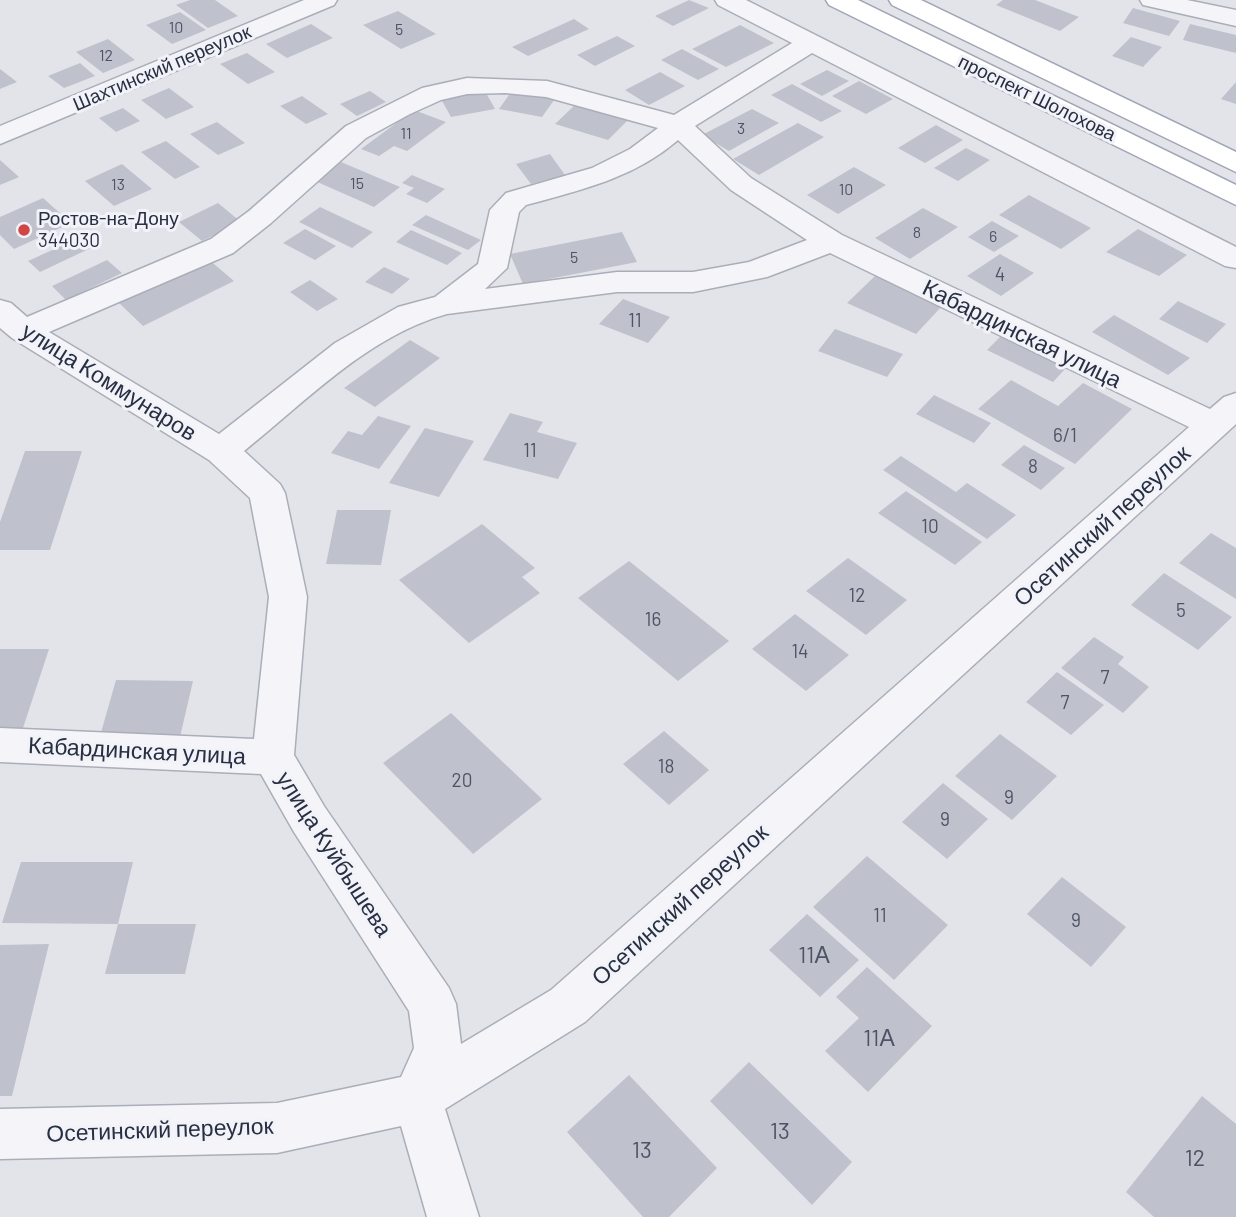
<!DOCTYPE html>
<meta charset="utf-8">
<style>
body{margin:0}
canvas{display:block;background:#e2e4ea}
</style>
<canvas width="1236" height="1217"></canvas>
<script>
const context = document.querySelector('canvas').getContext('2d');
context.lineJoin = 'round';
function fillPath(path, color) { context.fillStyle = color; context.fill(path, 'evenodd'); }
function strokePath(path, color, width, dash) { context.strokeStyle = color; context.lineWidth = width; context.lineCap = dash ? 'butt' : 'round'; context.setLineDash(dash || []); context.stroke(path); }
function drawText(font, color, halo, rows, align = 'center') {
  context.font = font + ' Barlow,sans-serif'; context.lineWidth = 6; context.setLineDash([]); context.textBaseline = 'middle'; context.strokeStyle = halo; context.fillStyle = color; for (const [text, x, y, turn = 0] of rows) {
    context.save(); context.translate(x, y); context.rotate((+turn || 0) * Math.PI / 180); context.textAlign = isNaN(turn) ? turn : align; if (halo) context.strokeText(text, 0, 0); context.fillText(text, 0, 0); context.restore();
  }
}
fillPath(new Path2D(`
 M190,0h25l23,16 -30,12 -32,-23z
 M689,0l20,8 -36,18 -18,-10z
 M1003,0h32l44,17 -19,14 -64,-26z
 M1133,8l47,13 -11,15 -46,-13z
 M398,11l38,23 -35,15 -38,-24z
 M180,12l26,18 -34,14 -26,-19z
 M574,19l15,10 -61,27 -16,-9z
 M311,24l22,14 -46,20 -21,-14z
 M1190,24l46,11v18l-53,-13z
 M740,25l34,18 -48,24 -34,-18z
 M617,36l18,10 -40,20 -18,-11z
 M1131,37l31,10 -19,20 -31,-11z
 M108,39l27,21 -32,13 -27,-21z
 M682,49l37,20 -21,11 -37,-20z
 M247,53l28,19 -27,12 -28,-20z
 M80,63l15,13 -31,12 -16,-12z
 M0,69l17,13 -17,7z
 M827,70l22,11 -27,15 -22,-12z
 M660,72l25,14 -36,19 -24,-15z
 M859,81l34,18 -27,15 -34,-18z
 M1236,82v22l-15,-5z
 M792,84l50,27 -21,11 -50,-27z
 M516,85l43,8 -17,24 -43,-8z
 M169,88l25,19 -28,12 -25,-19z
 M370,91l16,11 -29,14 -17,-12z
 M485,91l10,18 -44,8 -10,-18z
 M302,96l26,18 -22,10 -26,-18z
 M579,101l52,16 -23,23 -53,-16z
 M123,108l17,13 -24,11 -17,-14z
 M752,109l27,14 -50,28 -27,-16z
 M414,110l32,12 -39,29 -13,-5 -15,10 -18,-7z
 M217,122l28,21 -27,12 -28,-21z
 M798,123l26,14 -65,38 -26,-16z
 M936,125l27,15 -38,23 -27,-15z
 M166,141l34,26 -25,12 -34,-27z
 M966,148l24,12 -32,21 -24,-13z
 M550,154l15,21 -34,9 -15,-20z
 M0,160l19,17 -19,8z
 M341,162l59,25 -26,20 -59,-26z
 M122,164l30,25 -38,17 -29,-25z
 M854,167l32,18 -48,29 -31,-19z
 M412,175l33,14 -18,14 -21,-9 8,-6 -12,-5z
 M1029,195l62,33 -30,21 -62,-34z
 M43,198l28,25 -57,26 -14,-14v-18z
 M218,203l23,19 -39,19 -23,-19z
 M320,207l53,25 -21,16 -53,-26z
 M923,208l35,19 -48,32 -35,-21z
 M426,215l55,25 -13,10 -56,-25z
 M992,221l27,15 -25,16 -26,-15z
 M305,229l31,17 -21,14 -32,-17z
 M1138,229l49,26 -28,21 -53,-24z
 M411,230l51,23 -15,12 -51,-23z
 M622,232l15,30 -114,22 -13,-30z
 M83,236l12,10 -55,26 -12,-11z
 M1000,254l34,19 -33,23 -34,-20z
 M207,258l27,23 -91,45 -26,-25z
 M107,260l15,13 -56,27 -14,-14z
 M384,267l26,12 -18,15 -27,-12z
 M875,276l67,30 -26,28 -69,-31z
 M310,280l28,19 -21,12 -27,-19z
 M623,299l47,18 -22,26 -49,-19z
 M1178,301l48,23 -19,19 -48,-24z
 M1114,315l76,43 -22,17 -76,-43z
 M835,329l68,25 -16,23 -69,-26z
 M1002,335l65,32 -14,15 -66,-32z
 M410,340l30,18 -65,49 -31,-19z
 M1011,380l47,26 25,-23 49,26 -57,55 -97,-55z
 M934,395l57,28 -17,20 -58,-29z
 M510,413l33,9 -6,10 40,11 -19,36 -75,-19z
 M378,416l33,10 -32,43 -48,-16 17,-22 14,4z
 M425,428l49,13 -35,56 -50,-14z
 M1024,445l41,23 -24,22 -40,-25z
 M25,451h57l-32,99h-50v-28z
 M901,456l55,36 11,-9 49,32 -29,24 -104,-69z
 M906,491l76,51 -27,23 -77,-52z
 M337,510h54l-10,55 -55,-1z
 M482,524l53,44 -13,9 18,16 -71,50 -70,-63z
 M1211,533l25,15v51l-57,-36z
 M848,558l59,42 -41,35 -60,-44z
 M629,561l100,80 -51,40 -100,-83z
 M1164,573l68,44 -34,33 -67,-45z
 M795,614l54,41 -43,36 -54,-42z
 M1094,637l30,20 -6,7 31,23 -26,26 -62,-45z
 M0,649h49l-27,82h-22z
 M1057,672l47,33 -33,30 -45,-33z
 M116,680l77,1 -13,56 -80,-1z
 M451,713l91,86 -69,55 -90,-91z
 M664,731l45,39 -40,35 -46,-41z
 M1000,734l57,42 -45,44 -57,-44z
 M943,783l45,36 -41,40 -45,-37z
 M867,856l81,69 -54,55 -81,-73z
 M21,862h112l-15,62h78l-11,50h-80l13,-50 -116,-1z
 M1062,877l64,50 -35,40 -64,-53z
 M807,914l52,46 -39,37 -51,-47z
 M49,944l-37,152h-12v-151z
 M867,967l65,59 -64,66 -43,-41 34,-33 -23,-21z
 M749,1062l103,100 -40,43 -102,-104z
 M629,1075l88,93 -48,49h-26l-76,-85z
 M1202,1096l34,28v93h-82l-28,-25z`), '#bfc2cd');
const minor = new Path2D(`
 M715,0h31l490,247v21l-11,-2 -413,-213 -117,73 56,52 91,57 368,174 14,-12 12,-4v31l-651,598 -140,87 34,108h-52l-26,-91 -124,27 -277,6v-50l277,-6 124,-26 13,-29 -5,-37 -115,-179 -33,-58 -261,-12v-34l254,11 15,-142 -19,-99 -41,-38 -197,-122 -12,-10v-28l11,3 16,14 184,-78 38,-28 97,-85 76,-38 45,-10 80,3 127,34 118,-72 -74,-38zM505,93l41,4 112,31 -28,21 -38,19 -86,25 -16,17 -12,54 -43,33 -37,10 -63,36 -116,91 -170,-102 184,-79 38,-30 95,-85 44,-24 31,-14 26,-6zM678,140l53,50 76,50 -58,22 -56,10h-76l-132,17 22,-21 12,-56 7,-7c55,-15 108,-27 152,-65zM830,253l359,174 -638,563 -90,54 -5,-40 -7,-16 -125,-182 -30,-51 13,-158 -22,-104 -5,-9 -36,-33c61,-49 125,-116 203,-137l170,-22h76l74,-15z
 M1140,0h47l49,10v16l-93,-21z`);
const tertiary = new Path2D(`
 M304,0h33l-3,5 -334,139v-18z`);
const primary = new Path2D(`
 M826,0h32l378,185v20l-407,-200z
 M889,0h32l315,152v20l-344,-167z`);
strokePath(minor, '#aaaeb8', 3);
strokePath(tertiary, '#aaaeb8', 3);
strokePath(primary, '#a1a6b6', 3);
fillPath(minor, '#f5f5f9');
fillPath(tertiary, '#f5f5f9');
fillPath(primary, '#fff');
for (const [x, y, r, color] of [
 [24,230,7,"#d14546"]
]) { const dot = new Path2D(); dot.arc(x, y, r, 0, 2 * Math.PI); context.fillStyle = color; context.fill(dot); strokePath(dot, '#f1f3f8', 2.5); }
drawText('16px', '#4e5466', null, [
 ["10",176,28],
 ["5",399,30],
 ["12",106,56],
 ["3",741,129],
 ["11",406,134],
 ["15",357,184],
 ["13",118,185],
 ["10",846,190],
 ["8",917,233],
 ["6",993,237],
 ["5",574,258]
]);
drawText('19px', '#292f43', '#f1f3f8', [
 ["Шахтинский переулок",162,68,-23],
 ["проспект Шолохова",1037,98,26]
]);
drawText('19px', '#292f43', '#f1f3f8', [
 ["Ростов-на-Дону",38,219],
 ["344030",38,241]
], 'left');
drawText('19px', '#4e5466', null, [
 ["4",1000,275],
 ["11",635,321],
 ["6/1",1065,436],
 ["11",530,451],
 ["8",1033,467],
 ["10",930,527],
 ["12",857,596],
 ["5",1181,611],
 ["16",653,620],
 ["14",800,652],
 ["7",1105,678],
 ["7",1065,703],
 ["18",666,767],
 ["20",462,781],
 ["9",1009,798],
 ["9",945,820],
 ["11",880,916],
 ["9",1076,921]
]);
drawText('23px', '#292f43', '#f1f3f8', [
 ["Кабардинская улица",1022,334,26],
 ["улица Коммунаров",109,382,32],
 ["Осетинский переулок",1102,526,-42],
 ["Кабардинская улица",137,751,3],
 ["улица Куйбышева",334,854,57],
 ["Осетинский переулок",680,905,-42],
 ["Осетинский переулок",160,1130,-2]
]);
drawText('23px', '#4e5466', null, [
 ["11А",814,955],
 ["11А",879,1038],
 ["13",780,1131],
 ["13",642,1150],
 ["12",1195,1158]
]);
</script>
